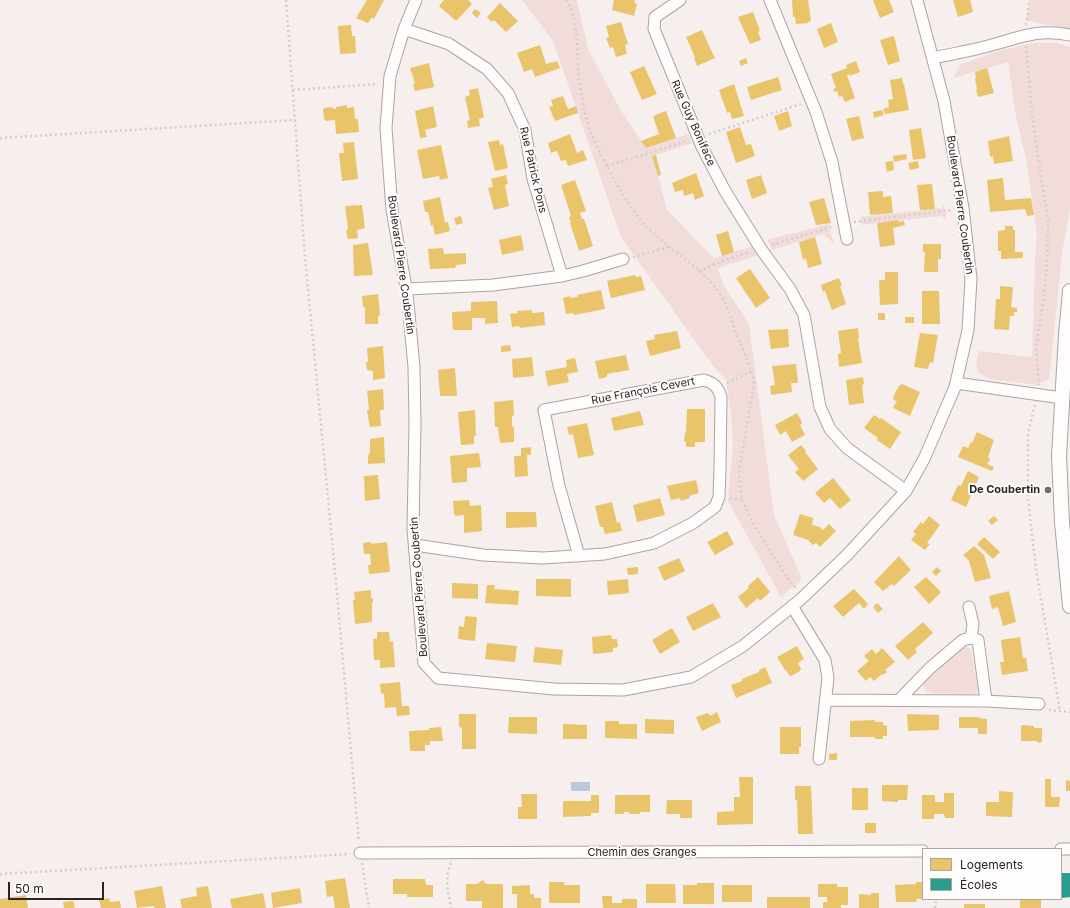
<!DOCTYPE html>
<meta charset="utf-8">
<style>
body{margin:0}
#map{position:relative;width:1070px;height:908px;overflow:hidden;background:#f6efee;font-family:Inter,sans-serif}
canvas{display:block}
.legend{position:absolute;left:922px;top:848px;width:140px;height:52px;box-sizing:border-box;background:#fffcfc;border:1px solid #aaa6a6;margin:0;padding:5px 7px;list-style:none;font-size:12px;color:#2a2525}
.legend li{display:flex;align-items:center;gap:8px;height:20px}
.legend b{width:20px;border:1px solid #aaa6a6}
.scale{position:absolute;left:8px;top:882px;width:96px;height:18px;box-sizing:border-box;border:2px solid #2a2525;border-top:0;padding-left:5px;font-size:12px;line-height:14px;white-space:nowrap;color:#2a2525;-webkit-text-stroke:3px #fffcfc;paint-order:stroke}
</style>
<div id="map">
<canvas width="1070" height="908"></canvas>
<ul class="legend">
<li><b style="height:11px;background:#e9c46a"></b>Logements</li>
<li><b style="height:11px;background:#2a9d8f"></b>Écoles</li>
</ul>
<div class="scale">50 m</div>
</div>
<script>
const context = document.querySelector('canvas').getContext('2d');
context.lineJoin = 'round';
function fillPath(path, color) { context.fillStyle = color; context.fill(path, 'evenodd'); }
function strokePath(path, color, width, dash) { context.strokeStyle = color; context.lineWidth = width; context.lineCap = dash ? 'butt' : 'round'; context.setLineDash(dash || []); context.stroke(path); }
function drawText(font, color, halo, rows, align = 'center') {
  context.font = font + ' Inter,sans-serif'; context.lineWidth = 4; context.setLineDash([]); context.textBaseline = 'middle'; context.strokeStyle = halo; context.fillStyle = color; for (const [text, x, y, turn = 0] of rows) {
    context.save(); context.translate(x, y); context.rotate((+turn || 0) * Math.PI / 180); context.textAlign = isNaN(turn) ? turn : align; if (halo) context.strokeText(text, 0, 0); context.fillText(text, 0, 0); context.restore();
  }
}
fillPath(new Path2D(`
 M522,0h55l11,49 32,60 26,39 42,-14 4,9 -39,13 14,54 47,48 39,-12 6,9 -38,12 -3,2 5,15 26,40 25,191 28,64 -21,18 -53,-96 5,-57 -2,-28 -5,-36 -16,-18 -89,-125 -68,-196z
 M1030,0h40v29l-44,-8z
 M1034,43h23l13,4v161l-7,39 -14,132 -13,6 -47,-6 -10,-6 -3,-9 3,-13 53,6 3,-99 2,-25 -11,-74 -10,-43 -8,-54 -55,16 8,-14 41,-14z
 M944,204l3,16 -6,-4 -80,9 -1,-8 81,-9z
 M828,224l6,20 -11,-10 -50,16 -6,-10z
 M961,647h5l5,2 7,41 -3,4 -43,-1 -6,-2 -3,-5 1,-5z`), '#f2dcda');
fillPath(new Path2D(`
 M571,782h19v9h-19z`), '#bec7da');
fillPath(new Path2D(`
 M367,0h17l-10,19 -2,-2 -4,6 -12,-5z
 M444,0h24l4,4 -15,16h-2l-16,-14z
 M614,0h21l-1,3 3,1 -3,12 -22,-6z
 M792,0h16l3,21 -3,1 1,1 -13,1 -1,-7h-2z
 M873,0h16l5,12 -14,6z
 M953,0h17l3,12 -15,5z
 M500,3l18,18 -12,11 -12,-12 -2,2 -5,-5z
 M475,9l6,4 -4,5 -5,-5z
 M753,12l7,19 -2,1 3,8 -11,4 -12,-27z
 M621,22l7,22 -3,1 2,9 -11,3 -3,-10 -3,1 -4,-10 3,-1 -3,-11z
 M831,23l7,19 -14,6 -7,-19z
 M351,25l1,11h3l1,17 -16,1 -2,-28z
 M702,30l9,20 4,8 -18,8 -3,-8 1,-1 -9,-20z
 M894,36l6,25 -12,4 -8,-25z
 M540,45l6,19 11,-3 3,7 -25,9 -3,-8 -8,3 -7,-19z
 M746,58l2,5 -7,3 -2,-5z
 M856,61l4,11 -11,4v-2l-2,1 8,23 -10,4 -3,-6 -3,1 -2,-6 -3,1 -1,-3 3,-1 -5,-14 16,-6 -1,-3z
 M429,63l5,24 -19,4 -2,-7 2,-1 -5,-15z
 M644,66l13,28 -15,6 -12,-28z
 M987,68l7,25 -16,4 -2,-8h1l-2,-10 1,-1 -1,-6z
 M778,77l4,13 -31,10 -4,-13z
 M902,78l1,6h1l5,26 -24,4 -2,-5 6,-2 -1,-7 5,-1 -3,-19z
 M734,84l10,32 -12,3 -2,-7 -3,1 -8,-23z
 M478,88l6,29 -5,2 1,7 -12,2 -1,-7 3,-1 -5,-23 5,-2 -1,-5z
 M563,96l5,13 8,-3 2,7 -23,8 -6,-14 4,-1 -2,-6z
 M347,105v3l7,-1 1,12h3l1,13 -23,2 -1,-14 -9,1 -2,-2 -1,-9 1,-2 8,-1 2,2h2v-2z
 M433,106l4,21 -12,3 2,7 -7,1 -5,-27z
 M882,110l2,5 -10,3 -1,-6z
 M666,111l10,27 -30,10 -5,-7 18,-7 -6,-18z
 M788,111l4,15 -13,5 -5,-15z
 M859,116l5,22 -12,3 -6,-22z
 M740,127l6,18 5,-1 4,12 -19,7 -10,-31z
 M921,128l5,30 -13,2 -4,-30z
 M570,134l7,19 6,-3 4,10 -19,6 -2,-6 -5,1 -4,-10 -6,2 -3,-10z
 M1009,136l4,25 -19,3 -1,-8 -3,1 -2,-16z
 M499,140l1,5 3,-1 5,24 -13,3 -7,-29z
 M354,142l4,37 -16,2 -3,-28h5l-1,-10z
 M441,145l7,33 -8,2 -1,-4 -16,3 -6,-29z
 M906,154l1,5 -13,3 -1,-6z
 M656,155l5,20 -3,1 -6,-20z
 M893,161l1,9 -7,2 -2,-10z
 M918,161l1,7 -9,2 -2,-7z
 M696,173l8,23 -9,4 -2,-7 -9,3 -1,-6 -8,2 -3,-9z
 M506,175l2,9 -3,1 4,21 -15,4 -6,-22 5,-1 -2,-8z
 M761,175l6,18 -15,6 -6,-19z
 M1003,178l2,22 26,-2 3,17 -7,1 -2,-7 -35,3 -3,-32z
 M575,180l11,31 -6,2 2,6h2l9,27 -14,5 -9,-28h1l-2,-6 2,-1 -10,-31z
 M932,184l3,25 -15,1 -3,-25z
 M883,191v6l8,-1 2,17 -23,2 -2,-23z
 M440,197l5,26 3,-1 2,9 -15,4 -2,-10 -2,1 -3,-14h-3l-2,-11z
 M824,198l7,25 -15,2 -7,-23z
 M362,205l3,23 -8,2 1,8 -10,1 -2,-8 2,-2 -3,-23z
 M461,216l2,7 -7,2 -2,-7z
 M898,220l1,2 5,-1 1,4 -12,3 2,17 -15,2 -3,-24z
 M1005,226h8v4h2v22h8v6l-22,1v-8h-3v-20l7,-1z
 M728,231l6,21 -12,4 -6,-21z
 M521,235l3,15 -22,5 -3,-15z
 M815,237l7,27 -14,4 -2,-10 -3,2 -4,-18z
 M368,243l5,32 -19,1 -1,-31z
 M923,244h18v15h-3v13h-14l1,-20h-2z
 M443,248l1,6 22,-1v11l-10,1 -1,3 -25,1 -2,-20z
 M750,269l20,29 -14,10 -20,-30z
 M885,272h13v32l-18,1 -1,-25h6z
 M635,275l1,2 5,-1 4,14 -34,8 -4,-17z
 M839,278l3,8h-2l6,18 -14,6 -7,-19 -2,1 -2,-7z
 M1000,286l13,1 -2,20 6,1v4h-3v4h-4l-1,14 -15,-1 2,-30h4z
 M601,290l4,19 -31,6 -1,-2 -7,1 -3,-16 7,-2v2l8,-1 -1,-2z
 M922,291h17l1,33h-18z
 M378,294l2,21 -2,1v8h-13v-16l-2,-1 -1,-11z
 M497,301l1,22 -13,1v-6h-13v12h-19l-1,-18 19,-1v-9z
 M532,310v3l12,-1 1,13 -25,3 -1,-2 -7,1 -2,-13 8,-1 -1,-2z
 M878,313h7v7h-7z
 M905,317h9v6h-9z
 M858,328l1,10 -1,1 4,24 -23,4 -1,-13 3,-1 -3,-22z
 M788,329l1,18 -18,2 -3,-19z
 M677,331l4,17 -31,8 -4,-15 9,-2 -1,-4z
 M920,333l18,2 -5,28 -3,-1 -2,7 -14,-2z
 M510,345l1,6 -10,1v-6z
 M383,346l2,32 -12,2v-9l-6,-1 -1,-8h2l-1,-14z
 M626,355l3,15 -22,4v3l-8,2 -4,-18z
 M532,357l2,19 -21,2 -1,-19z
 M575,358l3,14 -11,2 2,8 -21,4 -3,-15 22,-4 -1,-7z
 M796,364l2,19h-7l1,9 -21,3 -1,-9 5,-1 -3,-19z
 M455,368l2,28h-17l-2,-26z
 M863,377l1,7 -2,1 2,18 -15,2 -3,-25z
 M902,384l18,8 -10,24 -17,-8 3,-6h2l-4,-2 -1,-3 6,-11z
 M383,389l1,21h-4l1,16 -11,1 -3,-16 2,-1 -2,-19z
 M513,400l1,15 -2,1v11l2,-1v16l-14,1 -2,-16h-3l-1,-25z
 M687,409h18v33h-10v5h-9v-5l-2,-1 1,-8h1z
 M475,410l1,26h-2v8l-13,1 -3,-33z
 M640,411l4,14 -30,6 -3,-13z
 M797,413l4,7 1,4 -2,1 5,10 -13,7 -6,-11 -6,4 -5,-10z
 M874,415l6,4 1,-1 20,14 -11,17 -13,-9 1,-2 -14,-10z
 M587,423l7,32 -16,3 -5,-24 -4,1 -2,-8z
 M977,432l17,8 -6,17 2,2 -3,5 7,3 -2,4 -34,-14 5,-11 5,2 3,-6 1,1z
 M384,437l1,26 -17,1v-9l2,-2v-14z
 M801,445l5,6 -1,1 13,17 -15,12 -8,-9 4,-3 -11,-14z
 M531,447v8h-4l1,21 -13,1 -1,-21h7v-8z
 M479,453l2,14 -14,1v14l-15,1 -2,-27z
 M968,471l11,6 -13,30 -15,-7 7,-15 3,1z
 M378,475l2,24 -15,2 -1,-25z
 M833,478l18,22 -11,9 -10,-11 -6,5 -9,-10z
 M696,480l3,13 -10,3 1,2 -9,3 -1,-3 -9,2 -4,-14z
 M660,498l5,17 -28,7 -4,-17z
 M469,500l1,6 11,-1 1,26 -18,2v-18l-8,1 -2,-2 -1,-13z
 M612,502l5,21 3,-1 2,9 -17,3 -2,-7h-3l-5,-21z
 M506,512h30l1,15 -31,1z
 M800,514l13,4 -1,7 8,2 3,3 6,-6 7,7 -16,16 -4,-4 -3,2 -5,-5 -15,-5z
 M929,516l11,9 -13,18 3,1 -5,6 -14,-10 5,-6 -3,-2 8,-10 2,2z
 M994,516l4,4 -6,5 -4,-4z
 M727,531l7,13 -19,11 -8,-13z
 M984,537l16,15 -7,7 -16,-15z
 M371,542v2l16,-2 3,30 -21,2 -1,-9h3l-1,-11h-6l-1,-11z
 M974,546l10,9 7,23 -16,4 -6,-21 -6,-6z
 M899,556l12,14 -17,16 -2,-2 -9,7 -9,-9z
 M679,558l6,13 -21,10 -6,-14z
 M638,567v7l-10,1 -1,-7z
 M937,567l4,4 -5,5 -4,-4z
 M758,577l12,15 -10,9 -2,-3 -12,10 -8,-11 11,-9 -1,-2z
 M926,577l15,15 -12,12 -15,-17z
 M536,579h35v18l-35,-1z
 M628,579l1,14 -21,2 -1,-14z
 M452,583l26,1v15l-26,-1z
 M487,585h8l-1,4 25,2 -1,14 -33,-2z
 M854,589l14,15 -4,5 -5,-6 -16,14 -10,-11z
 M371,590v9l2,-1v4l-1,1v19l-17,2 -2,-24h2l-1,-8z
 M1009,591l7,31 -13,4 -5,-19 -6,2 -3,-13z
 M713,603l8,14 -28,14 -7,-14z
 M877,603l6,6 -5,4 -5,-6z
 M465,616l12,1 -2,24 -17,-2 1,-13 5,1z
 M923,622l10,11 -18,16 2,3 -9,8 -13,-14z
 M672,628l8,14 -20,12 -8,-14z
 M377,632h12l1,10 3,-1 2,26 -15,1v-8h-6l-1,-21h4z
 M611,635l1,4h5l1,8 -5,1v4l-20,2 -1,-17z
 M1020,637l3,21h3l2,13 -26,4 -2,-13h4l-3,-22z
 M487,643l30,3 -2,16 -30,-3z
 M797,646l7,13 -6,4 3,6 -1,2 -9,5 -2,-1 -3,-5h-1l-8,-13z
 M535,647l28,3 -2,15 -28,-3z
 M882,648l13,14 -10,8 2,2 -4,3 -1,-1 -8,7 -4,-4 -4,4 -9,-10 12,-10 -5,-5 8,-7 4,5z
 M765,667l7,16 -36,15 -5,-13 11,-4v-2l17,-7v-2z
 M400,682l2,24h7l1,9 -13,1 -1,-9 -11,1 -1,-14 -3,-1 -1,-9z
 M717,712l4,10 -19,9 -6,-14 12,-4 2,3z
 M459,714h17v35h-14v-21l-3,-1z
 M907,714l32,1v15l-31,1z
 M509,717h28v17l-29,-1z
 M959,717h20v1l8,1v15h-9v-6h-19z
 M645,719l29,1v14l-29,-1z
 M875,720v2h8v3l4,1v10h-4v3h-8v-2h-25v-16z
 M605,721h14v3h18v15l-32,-1z
 M563,724l24,1v14h-24z
 M1023,725l11,1v2h8v14l-5,1v-2h-16v-15z
 M441,727l2,14h-13v4h-5v6h-15l-1,-20 20,-1v-2z
 M780,727h21v20h-2v7h-19z
 M837,753v7h-8v-6z
 M739,777h14v47l-36,1v-13l17,-1v-14h6z
 M1045,779h6v18h9l-1,10h-14z
 M1066,780l4,1v10h-4z
 M882,785h26l-1,15h-9v2l-16,-1z
 M795,786h16l2,48h-15l-1,-34h-2z
 M852,788h16v22h-16z
 M999,791l14,1 -1,25 -26,-1v-14h13z
 M944,793h10v25h-9l-1,-4h-10v5h-12v-24h13v7h9z
 M521,794h16v25h-19v-12h4z
 M591,795h8v18h-8v3l-28,1v-16h28z
 M615,795h35v17h-10v2h-11v-2h-5v2h-9z
 M667,800h25v18h-12v-4h-14z
 M865,823h11v10h-11z
 M345,878l5,30h-15l-2,-12 -6,1 -2,-16z
 M393,879h32l1,6h7v12h-26v-3h-14z
 M483,880l3,4h17v24h-21v-7h-16v-17h11z
 M549,882h15v3h16v18h-31z
 M916,882h7v17h-6l-1,3h-20l-1,-17 21,-1z
 M697,883h17v21h-31v-19h14z
 M646,884h29l1,19h-30z
 M818,884h19v3h11v18h-7v3h-18v-6h4v-5h-9z
 M530,885v9h4v4h7v10h-24v-14h-5v-8z
 M722,885h30v17h-30z
 M162,886l4,22h-12v-2l-17,2 -3,-17z
 M208,886l4,22h-30l-2,-9 17,-3 -1,-8z
 M300,888l2,15 -29,5 -2,-15z
 M263,893l3,15h-34l-2,-9z
 M871,893h8v15h-20v-14l12,1z
 M26,895l2,13h-28v-9z
 M602,896h10v7h10v-4h15v9h-34z
 M767,897h43v11h-43z
 M109,898l1,4 10,-1 1,7h-20l-2,-8z
 M1020,899h21v9h-21z
 M73,901l2,7h-11l-1,-6z
 M964,904h21v4h-21z`), '#e9c46a');
fillPath(new Path2D(`
 M1061,873h9v24l-9,1z`), '#2a9d8f');
const minor = new Path2D(`
 M416,0l-12,29 -14,47 -4,52 6,82 15,83 7,74 1,56 -2,106 11,134 14,15 116,11 69,1 68,-13 52,-31 57,-46 47,-45 59,-64 18,-32 31,-72 13,-57 3,-51 -8,-71 -19,-107 -27,-101
 M680,0l-25,17 -1,12 48,118 23,44 36,58 29,40 14,26 16,92 10,22 17,19 59,43
 M770,0l46,112 16,50 15,77
 M404,29l45,15 38,25 21,24 17,37 8,49 29,97
 M933,58c18,-4 37,-7 55,-12 31,-8 49,-18 82,-11
 M407,289l86,-4 69,-9 21,-5 40,-12
 M956,383l106,15
 M415,545l68,10 60,3 62,-4 49,-11 39,-20 22,-16 4,-10 1,-28 1,-72c-3,-10 -7,-14 -17,-17l-160,30 15,76 20,70
 M792,606l33,54 3,18 -9,81
 M969,607l4,17 -2,14
 M826,700l160,1 -8,-61 -7,-2 -8,2 -33,28 -31,32
 M986,701l53,3
 M1061,849h9
 M360,853l563,-2`);
const tertiary = new Path2D(`
 M1070,291l-4,44 -7,121 3,66 8,84`);
strokePath(minor, '#aaa4a4', 13);
strokePath(tertiary, '#aaa4a4', 16);
strokePath(new Path2D(`
 M286,0l19,257 31,326 23,259
 M566,0c12,20 11,45 12,68 0,12 3,24 5,36 4,25 17,48 28,70 12,21 24,43 42,59 22,20 49,35 66,59 8,12 11,25 16,39 7,17 15,32 19,51l-15,90c1,10 1,19 4,28 9,27 31,55 45,79l8,9
 M1026,25l3,-25
 M1026,46l7,77 15,98 -1,45 -3,29 -8,54 3,36
 M293,90l85,-6
 M709,134l92,-30
 M0,138l295,-18
 M607,166l80,-25
 M854,222l98,-12
 M772,245l62,-19
 M633,257l36,-10
 M699,271l23,-10 28,-9
 M727,383l25,-12
 M1035,405l-7,28v64l4,39 5,39 23,136
 M730,498l13,2
 M1049,710l21,2
 M362,863l7,45
 M451,863c-7,16 -3,29 0,45
 M0,874l350,-20
 M935,908l1,-9`), '#d1cece', 2.5, [2, 3]);
strokePath(minor, '#fefdfc', 11);
strokePath(tertiary, '#fefdfc', 14);
for (const [x, y, r, color] of [
 [1048,490,4,"#716c6b"]
]) { const dot = new Path2D(); dot.arc(x, y, r, 0, 2 * Math.PI); context.fillStyle = color; context.fill(dot); strokePath(dot, '#fffcfc', 1.5); }
drawText('11px', '#2a2525', '#fffcfc', [
 ["Rue Guy Boniface",693,123,66],
 ["Rue Patrick Pons",533,170,77],
 ["Boulevard Pierre Coubertin",960,205,82],
 ["Boulevard Pierre Coubertin",401,265,82],
 ["Rue François Cevert",643,391,-11],
 ["Boulevard Pierre Coubertin",419,587,-94],
 ["Chemin des Granges",642,853]
]);
drawText('bold 11px', '#2a2525', '#fffcfc', [
 ["De Coubertin",1040,490]
], 'right');
</script>
